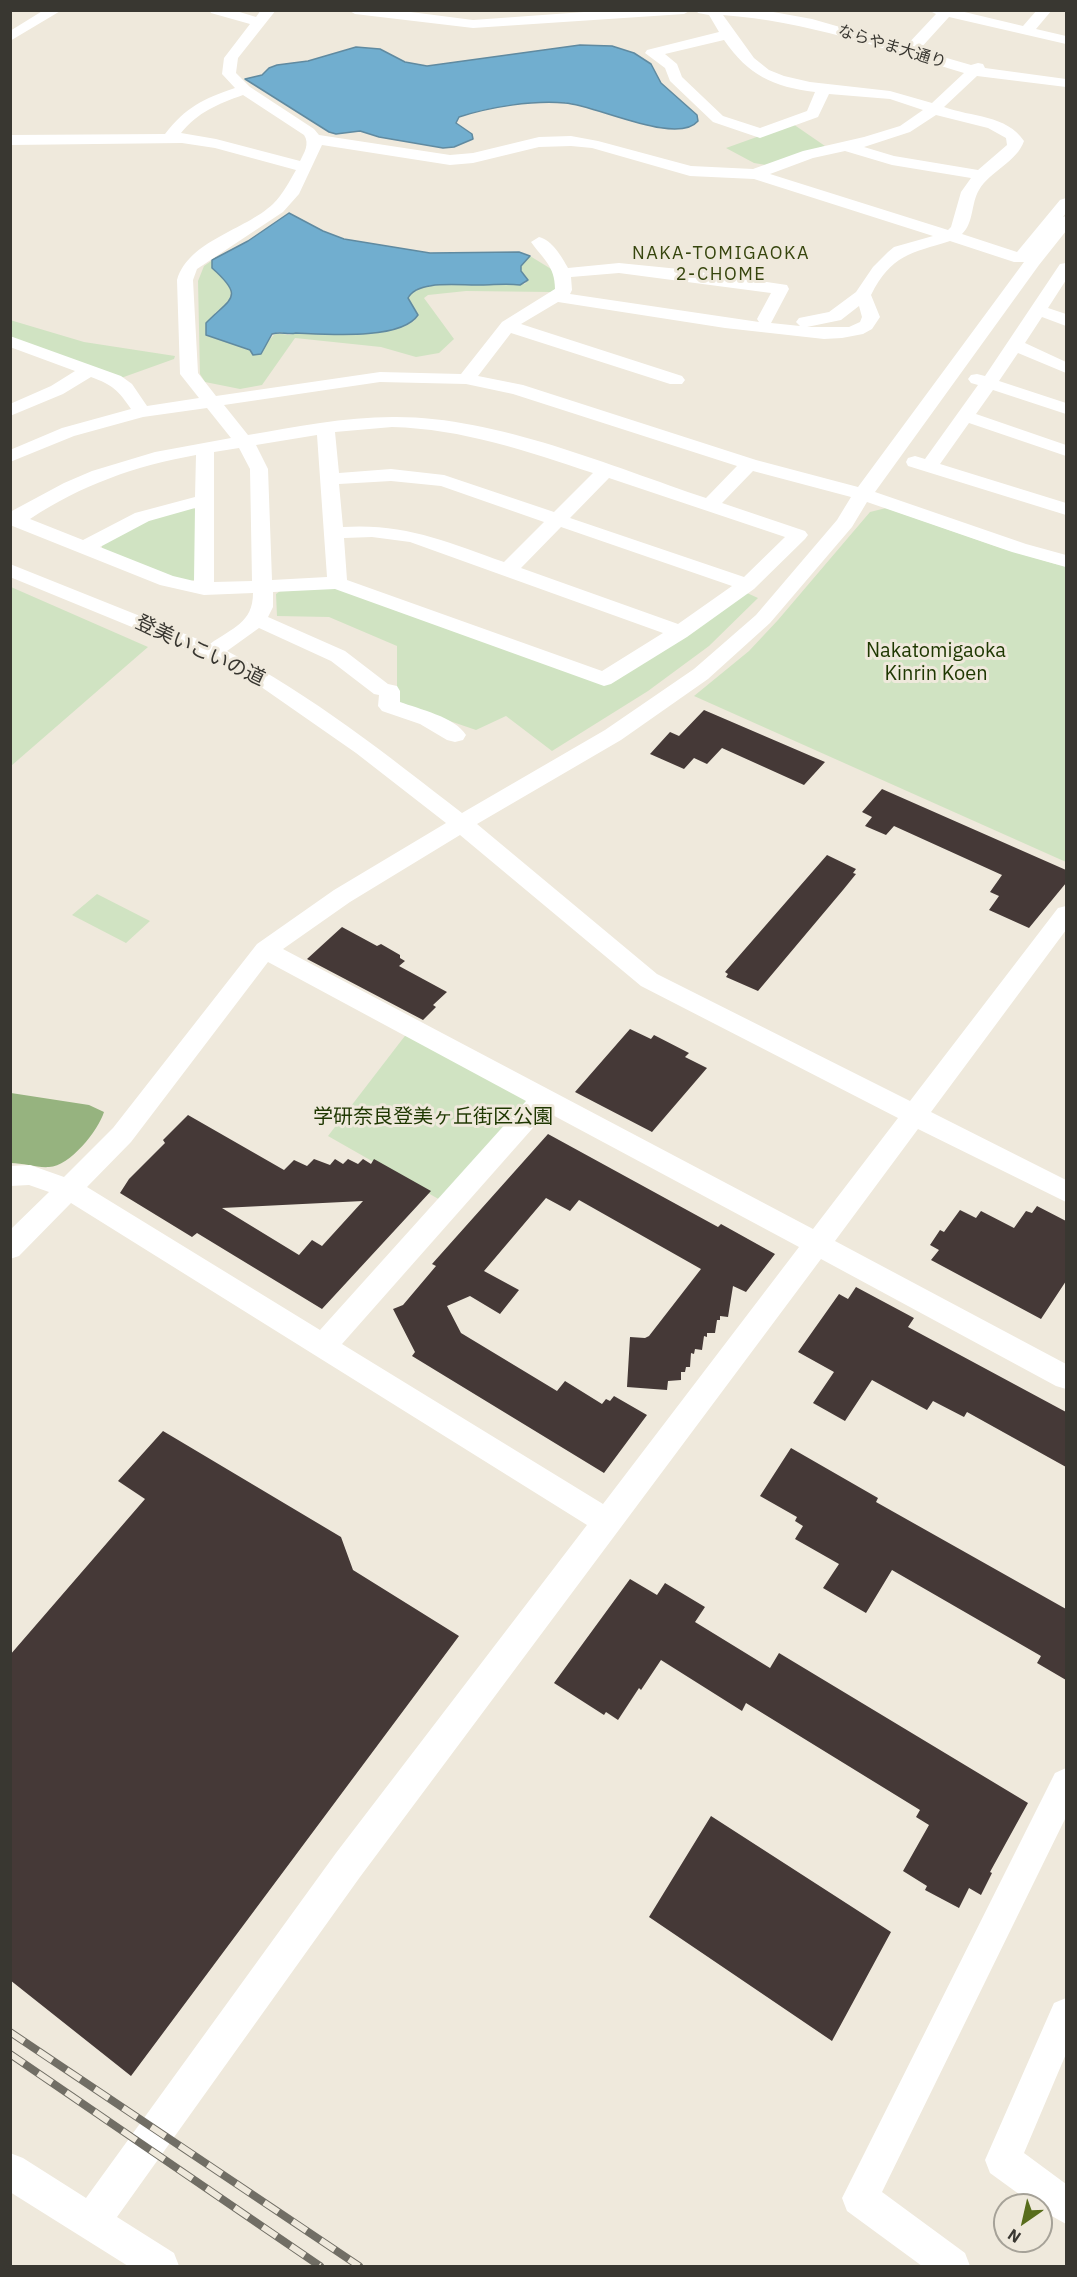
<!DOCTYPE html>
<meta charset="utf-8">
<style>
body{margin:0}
#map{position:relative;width:1077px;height:2277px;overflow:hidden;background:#efe9dc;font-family:"IBM Plex Sans",sans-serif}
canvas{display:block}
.frame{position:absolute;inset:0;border:12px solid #393731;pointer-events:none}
.north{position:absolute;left:993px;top:2193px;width:60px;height:60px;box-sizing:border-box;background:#efe9dc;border:2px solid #a6a298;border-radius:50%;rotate:214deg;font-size:16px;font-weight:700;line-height:24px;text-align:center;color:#393731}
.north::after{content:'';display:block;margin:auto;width:21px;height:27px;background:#586d1c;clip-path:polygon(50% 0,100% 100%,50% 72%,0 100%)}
</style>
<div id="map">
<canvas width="1077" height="2277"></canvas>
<div class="frame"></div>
<div class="north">N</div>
</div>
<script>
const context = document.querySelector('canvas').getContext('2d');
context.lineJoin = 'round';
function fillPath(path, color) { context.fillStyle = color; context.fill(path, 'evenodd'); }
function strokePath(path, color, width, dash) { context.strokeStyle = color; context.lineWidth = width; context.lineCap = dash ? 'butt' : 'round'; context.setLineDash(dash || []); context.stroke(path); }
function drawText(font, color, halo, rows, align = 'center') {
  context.font = font + ' "IBM Plex Sans","Noto Sans JP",sans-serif'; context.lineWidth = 6; context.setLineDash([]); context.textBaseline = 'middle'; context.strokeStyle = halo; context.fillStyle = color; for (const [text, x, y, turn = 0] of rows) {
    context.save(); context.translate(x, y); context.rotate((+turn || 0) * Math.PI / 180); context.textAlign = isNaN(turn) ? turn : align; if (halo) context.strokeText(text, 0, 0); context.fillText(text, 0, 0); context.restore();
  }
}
fillPath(new Path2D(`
 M793,124l32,22 -59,19 -12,-2 -28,-15z
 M530,256l26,16 2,15 -7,5 -85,-1 -38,4 -4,3 30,41 -15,14 -23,4 -35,-10 -86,-9 -33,47 -22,4 -35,-7 -5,-8 -2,-93 6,-15 13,-9 -3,1 -2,10c20,18 29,27 3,45l19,31 16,6 4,5 22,-22 13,2 7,-2c38,2 83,6 118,-12l3,-9 -9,-11 1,-6 11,-7 16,-3 89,-1 3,-5 -7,-8v-5z
 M10,320l74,22 91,14 -1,3 -53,19 -110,-40z
 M190,507l9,3v68l-10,4 -13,-3 -74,-30v-6l27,-16z
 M886,508l115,40 65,19v295l-372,-166 55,-45 29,-31 92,-108z
 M11,587l137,60 -137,119z
 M326,587l19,3 260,95 142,-92 11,5 -49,48 -61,45 -96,60 -46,-35 -30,14 -79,-27v-57l-68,-29 -52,-1 -1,-22 7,-5z
 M97,894l53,27 -24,22 -54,-28z
 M411,1028l133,70 -95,107 -121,-69z`), '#d0e3c2');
fillPath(new Path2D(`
 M11,1093l78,12 15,7c-6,19 -34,54 -55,55 -11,1 -26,-4 -38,-4z`), '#96b37f');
const water = new Path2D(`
 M580,45l32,1 22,7 17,11 10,19 36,32 1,6c-21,25 -102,-16 -133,-18 -32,-3 -75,4 -106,14l-3,6 16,11 1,5 -19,8 -11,1 -64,-11 -19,-6 -24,3 -7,-2 -84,-53 17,-4 7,-7 8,-3 31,-4 48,-14 24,2 25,13 22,4z
 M289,213l34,18 21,8 86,14 89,-1 11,4 -9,10v5l7,9 -8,5c-14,-2 -26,0 -39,0 -19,1 -64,-6 -73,13l10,17c-17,26 -95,19 -122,18 -9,2 -15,-2 -24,1l-11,20 -8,1 -3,-5 -44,-15v-12c24,-25 40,-25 6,-55v-8l36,-19z`);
fillPath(water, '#71aecf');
strokePath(water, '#608aa0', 1.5);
fillPath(new Path2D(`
 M704,710l121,52 -21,23 -82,-37 -15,16 -13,-6 -10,11 -34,-15 20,-22 9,4z
 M882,789l184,81v13l-37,45 -40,-18 10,-14 -9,-4 12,-17 -108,-49 -8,9 -21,-9 7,-9 -10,-5z
 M827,855l29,14 -3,4 3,1 -13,16 -85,101 -32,-14 2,-3 -3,-2z
 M342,927l35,19 4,-2 19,11v3l5,3 -6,5 48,26 -14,13 3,2 -13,13 -116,-61z
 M630,1029l21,10 3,-4 35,18 -4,4 22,11 -55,64 -77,-40z
 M188,1115l96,55 10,-10 13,6 7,-7 16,6 5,-6 8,5 5,-5 10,5 5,-5 8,5 3,-5 57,32 -109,118 -125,-76 -5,4 -72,-44 9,-14 36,-36 -2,-3zM363,1201l-41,45 -10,-6 -13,15 -77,-47z
 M548,1134l170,93 3,-3 54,30 -29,38 -13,-6 -5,31 -8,-1v4h-3l-2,13h-8v4l-3,-1 -2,14 -7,-1 -1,5 -3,-1 -1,14h-4l-1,5h-4v8l-13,1 -1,9 -40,-3 3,-50 15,1 4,-2 52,-67 -122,-69 -9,11 -24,-13 -62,73 35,19 -19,24 -30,-18 -23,10 14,27 96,58 8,-10 37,23 4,-5 4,2 4,-5 33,19 -43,58 -192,-117 3,-4 -22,-43 10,-4 33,-39 -4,-2z
 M1037,1206l29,15v60l-25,38 -110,-59 8,-10 -9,-5 10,-15 4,2 16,-22 16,8 5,-7 33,17 12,-17 6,2z
 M856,1287l58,31 -6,9 158,85v55l-99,-55 -3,5 -31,-16 -6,9 -55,-30 -27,41 -32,-18 21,-31 -36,-20 41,-58 9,5z
 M163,1431l178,106 12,33 106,66 -328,440 -121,-96v-325l135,-156 -27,-18z
 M791,1448l87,50 -2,4 190,107v71l-29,-17 4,-7 -149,-86 -26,43 -43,-25 16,-24 -44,-25 8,-13 -8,-5 2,-4 -37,-21z
 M630,1579l27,16 8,-12 40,24 -10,15 75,46 9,-15 249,150 -38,69 2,1 -11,22 -12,-7 -10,20 -34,-18 2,-4 -24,-15 26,-46 -13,-8 4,-7 -174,-107 -4,8 -81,-51 -20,30 -2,-2 -21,32 -12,-8 -2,3 -50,-32z
 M711,1816l180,116 -59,109 -183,-124z`), '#453937');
fillPath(new Path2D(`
 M44,10h18l-52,31v-10z
 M209,10h24l23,7 5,-7h15l-38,48 -2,15 14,14 64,42 5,6 131,20 23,-2 66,-16 32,-1 27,5 93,25 62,3 50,-18 61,-14 36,-11 23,-16 -33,-11 -61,-5 -11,23 -58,21 -47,-16 -43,-41 -5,-13 -20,-15 2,-3 72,-18 -10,-17 -11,-2 -2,-3h66l50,9 94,27 30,-32 -8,-4h28l67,16 14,-16h15l-16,19 30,7v8l-117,-27 -30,33 52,15 7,-2 5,1 2,4 81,11v8l-89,-11 -33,31c27,10 63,8 80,34 -7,21 -34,30 -45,49 -8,13 -5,33 -17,44l55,18 43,-52 6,-2v15l-3,4 3,-1v15l-27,34 -164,227 151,52 40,11v12l-54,-15 -145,-50 -15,25 -82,96 -62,56 -87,61 -144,84 180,150 253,127 148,-193 8,-2v24l-135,182 135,68v22l-148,-73 -83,112 231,123v25l-10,-3 -235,-127 -461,618 -243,340 57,36 5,13h-51l-118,-74v-39l13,5 63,40 250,-345 251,-328 -516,-322 -52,53 -9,3v-29l39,-38 -20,-7 -19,1v-20l20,-1 34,12 49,-49 144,-184 77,-54 112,-67 -90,-70 -99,-69 -52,-27 -195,-80v-13l200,80c22,-16 43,-21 43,-51l-49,2 -44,-10 -150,-60v-13l54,-29 28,-12 63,-19 76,-14 -24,-30 -64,9 -69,19 -64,26v-12l52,-22 69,-19c-13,-19 -18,-24 -40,-32l-28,17 -53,22v-12l41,-18 24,-15 -65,-24v-11l111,40 11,8 15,22 52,-8 -19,-24 -3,-94c12,-40 67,-49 96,-76 10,-10 16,-22 23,-34l-81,-22 -33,-5 -172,2v-10l155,-1c21,-27 38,-35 70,-46l-13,-14 2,-16 26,-34 -39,-11zM723,15c83,6 162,34 241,58l-32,30 -42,-12 -80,-9 -26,-6 -15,-6 -15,-12zM724,40c24,35 49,47 91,52l-8,19 -47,17 -37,-12 -41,-39 -5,-13 -12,-10zM243,95l61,40c6,9 0,18 -4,26l-84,-22 -35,-6c17,-21 37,-29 62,-38zM936,115l52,13 18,10 1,7 -29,25 -84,-14 -30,-9 46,-15zM322,145l128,20 23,-2 66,-16 32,-1 21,2 98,28 64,3 179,57 -39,11 -6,5 -15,15 -17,25 -27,20 -30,6 -3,4 4,4 -29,-3 18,-34 -2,-4 -108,-16 -60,-6 -51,5c-6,-11 -16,-28 -29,-31l-8,5c12,17 24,24 24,47l-53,33 -41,52 -81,-2 -164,24 -18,-23 -5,-93 4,-11 86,-57 16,-18zM845,151l47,14 79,13 -10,14 -10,35 -3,3 -178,-56 43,-16zM950,241l64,21h10l-166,225 -102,-27 -233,-75 -45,-9 33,-43 159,51h12l3,-4 -3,-4 -161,-52 37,-22 167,26 99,11 18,-1 21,-4 9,-5 8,-12 -9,-22c20,-40 40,-42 79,-54zM619,273l152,20 -14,26 2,3 -189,-28 2,-4 -1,-13zM859,306l3,11 -2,5 -11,5h-42l34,-7zM380,382l86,2 47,10 224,72 -31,32c-96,-32 -211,-82 -313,-81 -49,0 -97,10 -145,18l-24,-30zM392,427c71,2 134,24 201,46l-39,39 -110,-37 -53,-6 -52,4 -4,-41zM317,435l10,142 -55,3 -4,-111 -12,-24zM239,448l11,21 2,112 -38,1v-130zM196,455l-1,42 -60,16 -52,27 -53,-21c51,-34 105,-53 166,-64zM753,471l98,26 -14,23 -81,95 -62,54 -89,61 -143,83c-75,-58 -150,-118 -235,-162l32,-23 72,33 43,33 5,1 -1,11 4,5 38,13 27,16 8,2 8,-2 3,-5c-11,-18 -47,-26 -66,-33v-11l-3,-5 -9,-2 -43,-33 -77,-34 5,-10v-15l62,-3 269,97 7,-2 76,-47 67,-48 51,-50 3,-4 -3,-4 -83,-28zM609,478l176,59 -41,40 -174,-59zM391,481l50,5 103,36 -40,40c-57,-20 -99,-39 -161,-35l-4,-43zM195,508l-1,73 -21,-5 -73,-29 49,-26zM561,527l171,59 -54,38 -157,-56zM372,537l38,5 253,91 -61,38 -255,-91 -3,-42zM460,835l181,151 257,132 -85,111 -530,-280 67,-47zM268,962l258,139 -206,229 -233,-143 44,-45zM547,1112l252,135 -196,257 -261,-160z
 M348,10h47l78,10 139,-10h79l-7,4 -211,14 -118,-14z
 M1066,263v17l-18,28 18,6v12l-24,-9 -17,26 41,19v11l-48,-20 -19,28 67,22v11l-73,-24 -17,24 90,31v11l-97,-33 -29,41 126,39v12l-158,-49 -2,-4 2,-4 7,-2 10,3 53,-74 -7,-2 -3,-4 3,-4 6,-1 8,2 75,-112z
 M1066,1768v49l-184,375 83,61 5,13h-48l-75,-55 -5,-13 213,-425z
 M1066,1998v56l-42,99 42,31v40l-25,-14v-5h-7l-44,-32 -5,-13 69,-157z`), '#fff');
const rail = new Path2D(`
 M10,2032l349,234
 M10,2054l310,212`);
strokePath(rail, '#716e65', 8);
strokePath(rail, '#efe9dc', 6, [17]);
drawText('16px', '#393731', '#efe9dc', [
 ["ならやま大通り",892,47,17]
]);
context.letterSpacing = '1.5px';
drawText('18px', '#36450d', '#efe9dc', [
 ["NAKA-TOMIGAOKA",721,254],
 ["2-CHOME",721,275]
]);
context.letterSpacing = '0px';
drawText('20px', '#393731', '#efe9dc', [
 ["登美いこいの道",200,651,25]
]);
drawText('20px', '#1e3700', '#efe9dc', [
 ["Nakatomigaoka",936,651],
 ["Kinrin Koen",936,674],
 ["学研奈良登美ヶ丘街区公園",433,1117]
]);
</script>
